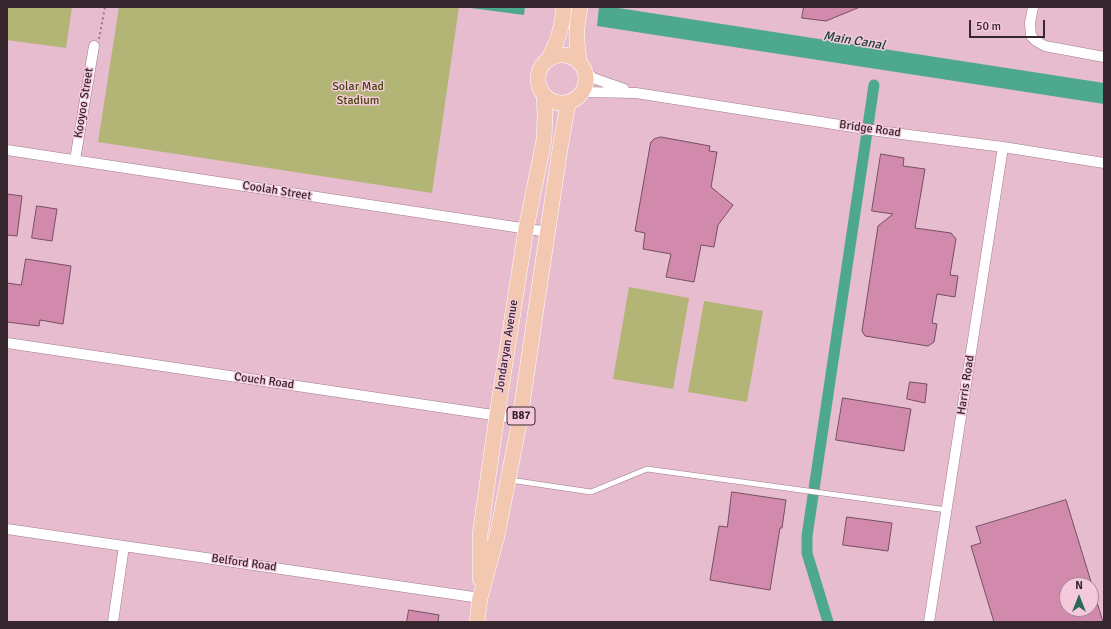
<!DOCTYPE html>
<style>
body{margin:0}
#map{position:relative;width:1111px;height:629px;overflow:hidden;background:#e7bccf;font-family:Signika,sans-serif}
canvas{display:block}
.frame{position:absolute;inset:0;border:8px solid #36262e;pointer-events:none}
.north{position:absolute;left:1059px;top:577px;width:40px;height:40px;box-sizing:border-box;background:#f4c9dc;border:1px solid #a88896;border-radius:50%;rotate:0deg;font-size:11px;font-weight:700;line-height:16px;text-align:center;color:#36262e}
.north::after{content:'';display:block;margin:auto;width:14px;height:18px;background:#2b6956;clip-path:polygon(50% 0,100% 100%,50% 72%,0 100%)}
.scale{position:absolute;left:969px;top:20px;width:76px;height:18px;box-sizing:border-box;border:2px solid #36262e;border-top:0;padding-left:5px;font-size:12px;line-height:14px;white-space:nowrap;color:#36262e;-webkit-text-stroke:3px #f4c9dc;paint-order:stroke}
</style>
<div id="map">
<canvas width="1111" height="629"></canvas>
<div class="frame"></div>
<div class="north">N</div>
<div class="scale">50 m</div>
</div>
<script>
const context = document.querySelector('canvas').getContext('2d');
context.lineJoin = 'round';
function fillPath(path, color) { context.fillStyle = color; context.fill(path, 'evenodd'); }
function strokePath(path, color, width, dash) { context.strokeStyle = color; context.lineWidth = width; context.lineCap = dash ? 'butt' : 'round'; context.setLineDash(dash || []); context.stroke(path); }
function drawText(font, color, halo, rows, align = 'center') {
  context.font = font + ' Signika,sans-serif'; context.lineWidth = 3; context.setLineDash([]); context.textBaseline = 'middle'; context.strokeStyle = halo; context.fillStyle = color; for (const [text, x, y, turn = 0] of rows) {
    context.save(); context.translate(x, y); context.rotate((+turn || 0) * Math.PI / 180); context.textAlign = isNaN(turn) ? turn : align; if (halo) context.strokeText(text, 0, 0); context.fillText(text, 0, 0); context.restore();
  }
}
fillPath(new Path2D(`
 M7,7h65l-6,41 -59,-8z
 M119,7h340l-27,186 -334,-51z
 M629,287l60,11 -16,91 -60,-10z
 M704,301l59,10 -16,91 -59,-10z`), '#b3b576');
fillPath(new Path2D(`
 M463,7h62l-1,8z
 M599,7h13l492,76v21l-507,-78z`), '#4ea98c');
strokePath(new Path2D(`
 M828,622l-21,-69v-17l67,-451`), '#4ea98c', 11);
const building = new Path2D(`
 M804,7h56l-34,14 -24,-3z
 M661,137l49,9 -1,5 8,1 -6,35 22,18 -15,20 -4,22 -13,-2 -7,37 -28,-5 5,-23 -28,-5 2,-16 -10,-2 15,-85 1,-4 3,-3z
 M881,154l23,4 -1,8 22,3 -10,59 36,5 5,6 -6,36 8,1 -3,21 -18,-3 -5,29 5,1 -3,18 -6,4 -63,-10 -3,-5 16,-105 15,-12 -21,-3z
 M7,194l15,2 -5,40 -10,-1z
 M37,206l20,3 -5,32 -20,-3z
 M26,259l45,7 -8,58 -23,-4 -1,6 -32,-4v-39l14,2z
 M910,382l17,2 -2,19 -18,-4z
 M843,398l68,11 -7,42 -68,-11z
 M732,492l54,8 -4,28h-2l-10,62 -60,-10 9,-54 8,1z
 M1066,500l26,85h-25v24h24v-20h2l10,33h-109l-23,-76 10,-3 -5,-16z
 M847,517l45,6 -4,28 -45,-6z
 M409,610l30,5 -1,7h-31z`);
fillPath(building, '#d189ac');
strokePath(building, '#744f61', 1);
const lane = new Path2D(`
 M510,480l81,12 56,-23 300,41`);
const street = new Path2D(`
 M1033,7l-3,16 1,13 5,5 9,5 59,11
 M584,69l9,9 31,11
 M582,92l54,1 242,38 125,16 101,16
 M7,150l541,82
 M75,160l19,-114
 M7,343l513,76
 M7,529l473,69
 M113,622l11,-76
 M929,622l74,-475`);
const primary = new Path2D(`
 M538 79a24 24 0 1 1 48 0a24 24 0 1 1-48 0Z
 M548,60c10,-19 14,-32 16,-53
 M579,62c0,-7 -2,-15 -2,-22 -1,-11 1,-22 3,-33
 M480,579v-44l17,-120 29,-186 18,-89 1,-25 -1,-19
 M477,622l3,-24 17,-62 23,-117 16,-110 24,-160 8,-46`);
strokePath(lane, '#a27b8d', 6);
strokePath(street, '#a27b8d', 11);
strokePath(primary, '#fff', 16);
strokePath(new Path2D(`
 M99,39l6,-32`), '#977987', 2, [2, 3]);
strokePath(lane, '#fff', 5);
strokePath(street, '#fff', 10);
strokePath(primary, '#f2c8b1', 15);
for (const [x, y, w] of [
 [521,416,28]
]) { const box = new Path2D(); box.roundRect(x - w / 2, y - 9, w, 18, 3); context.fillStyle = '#f4c9dc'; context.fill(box); strokePath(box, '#36262e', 1); }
drawText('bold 11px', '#36262e', null, [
 ["B87",521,416]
]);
drawText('12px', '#454509', '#f4c9dc', [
 ["Solar Mad",358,87],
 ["Stadium",358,101]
]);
drawText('12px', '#36262e', '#f4c9dc', [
 ["Kooyoo Street",84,103,-81],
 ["Bridge Road",870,129,8],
 ["Coolah Street",277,191,9],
 ["Jondaryan Avenue",507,346,-81],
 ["Couch Road",264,381,8],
 ["Harris Road",966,385,-81],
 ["Belford Road",244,563,8]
]);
drawText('italic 13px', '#174033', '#f4c9dc', [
 ["Main Canal",854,41,9]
]);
</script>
